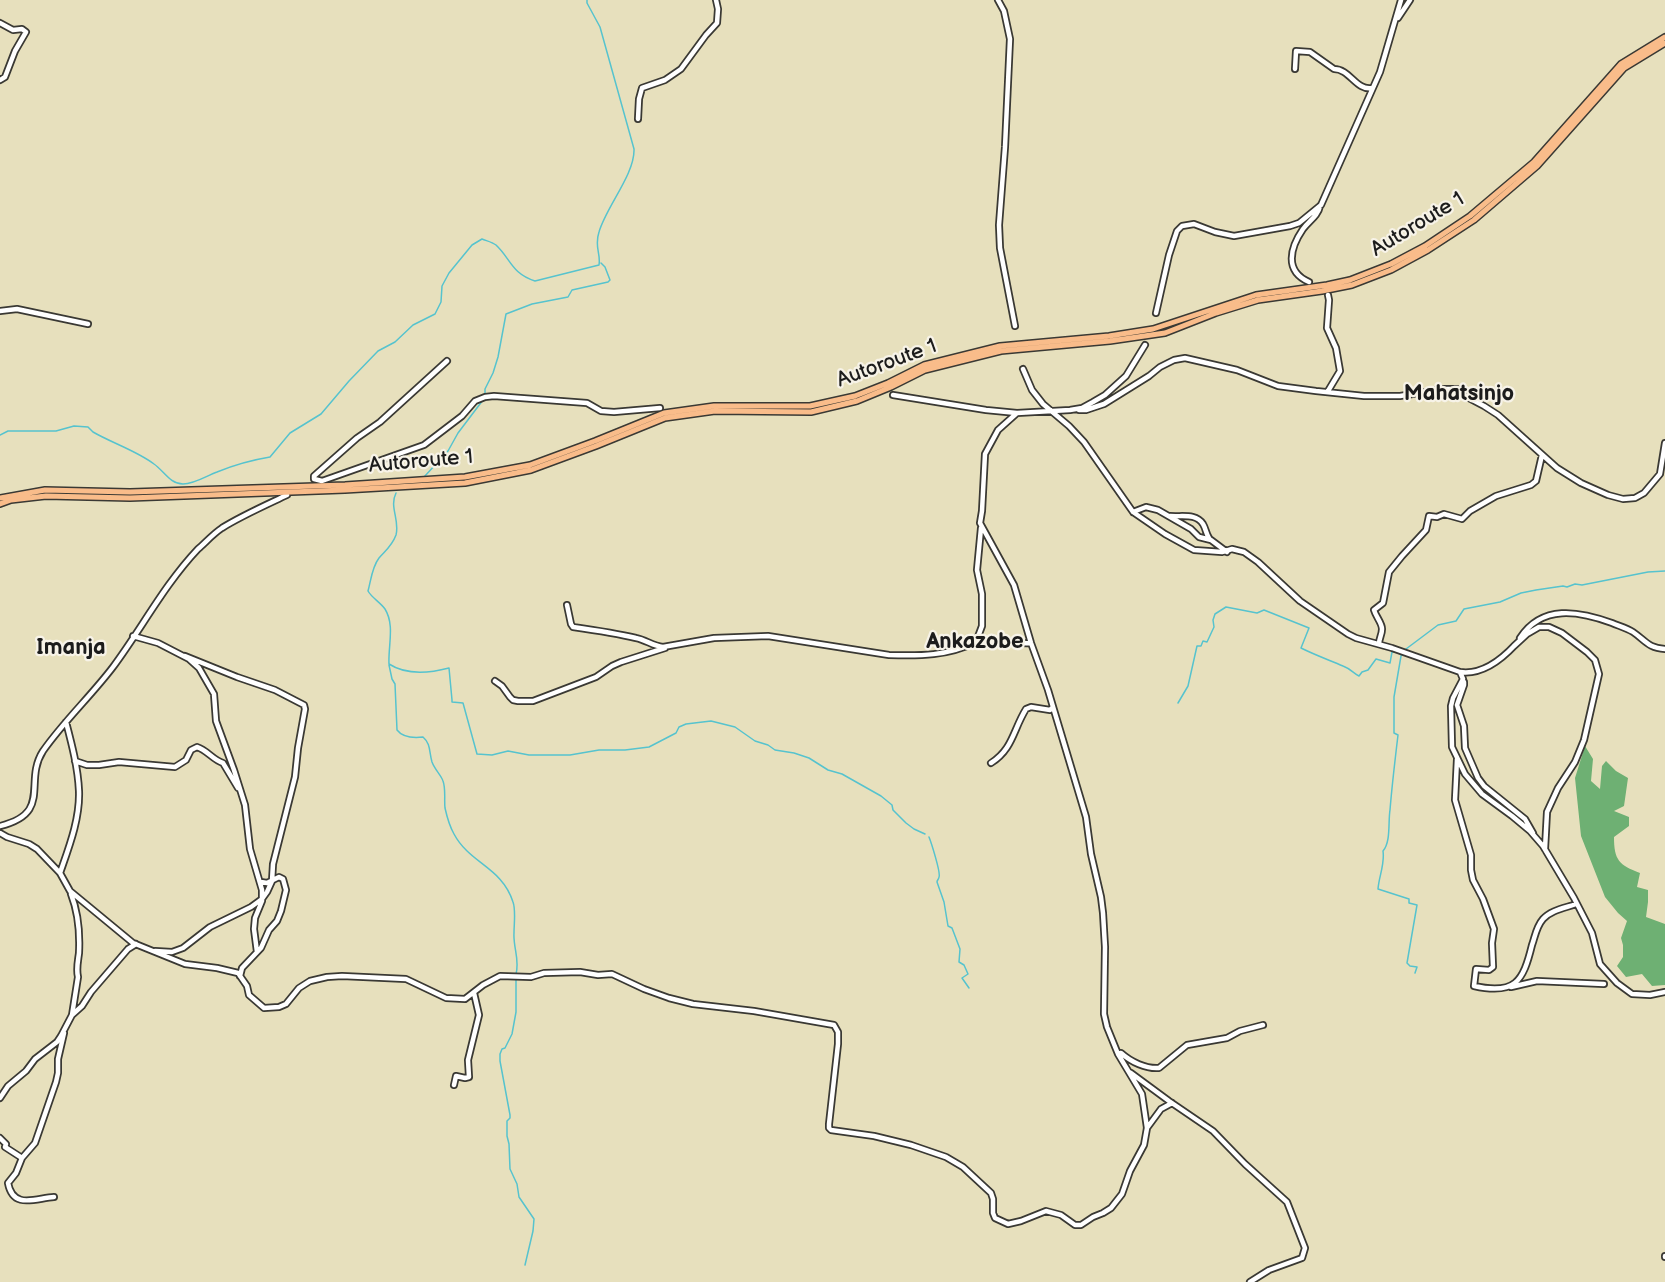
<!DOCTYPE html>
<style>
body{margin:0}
canvas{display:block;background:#e7e0bd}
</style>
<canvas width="1665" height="1282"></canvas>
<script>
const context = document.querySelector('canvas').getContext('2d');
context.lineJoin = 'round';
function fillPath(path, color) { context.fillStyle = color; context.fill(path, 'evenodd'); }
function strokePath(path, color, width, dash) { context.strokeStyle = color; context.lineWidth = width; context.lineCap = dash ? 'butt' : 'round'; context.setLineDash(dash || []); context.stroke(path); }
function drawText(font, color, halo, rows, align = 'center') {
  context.font = font + ' "Balsamiq Sans",sans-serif'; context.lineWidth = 4.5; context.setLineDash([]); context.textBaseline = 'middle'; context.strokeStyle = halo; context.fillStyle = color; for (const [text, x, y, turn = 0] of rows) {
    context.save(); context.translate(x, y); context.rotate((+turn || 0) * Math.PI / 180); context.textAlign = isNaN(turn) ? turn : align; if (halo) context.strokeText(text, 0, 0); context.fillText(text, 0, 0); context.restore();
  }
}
fillPath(new Path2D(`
 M1585,746l8,13 -2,22 9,8 2,-23 4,-5 10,10 12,7 -4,28 -10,5 15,6v9l-15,11c0,23 5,28 26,36l-3,14 11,3v12l-2,15 19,7v61l-13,1 -10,-12 -16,3 -9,-11 6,-9v-12l-2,-7 6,-17 -9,-8 -13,-16 -24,-61 -6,-58z`), '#6eb073');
strokePath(new Path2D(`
 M485,395v-6l8,-16 5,-16 8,-43 26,-10 36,-7 4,-7 36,-8 2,-2 -5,-13 -4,-4
 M0,435l8,-4h48l18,-5 14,1 5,5c19,11 44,19 61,32 10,7 16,20 29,20 12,0 23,-8 34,-12 17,-7 35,-12 53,-15l20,-24 31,-19 28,-33 29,-30 17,-9 18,-17 22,-11 6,-12 1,-16 7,-13 23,-28 10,-6c5,2 10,3 14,6 15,14 15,28 39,36l64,-16c2,-12 -5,-18 0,-33 7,-25 36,-58 35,-83l-34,-122 -13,-24v-3
 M424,477l24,-26 10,-18 25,-33
 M396,493c-7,14 4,27 0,42 -4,11 -11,16 -17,23 -7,9 -8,22 -11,33 4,7 12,11 17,18 10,16 3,37 4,55 17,11 41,9 60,4l3,32v2l11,1 14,51 15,1 16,-4 21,4h41l29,-5h26l24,-3 27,-14 3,-6 7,-3 25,-3 24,6 20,14 13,4 7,5 19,3 15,5 19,12 14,4 39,22 11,9 1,5 13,13 8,6 11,5
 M389,665l3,14 3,5 2,46c6,8 17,8 26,7 8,7 6,15 9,25 3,8 9,13 11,19 3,8 1,19 2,27 2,9 5,19 9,26 16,30 48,33 59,68 3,8 1,22 1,31 -1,15 6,26 2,41
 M1178,703l10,-17 9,-40h4l2,-5 4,1 7,-15 -1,-7 2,-6 11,-7 31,6 7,-3 45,18 -8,20c14,7 28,12 42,18 8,3 10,7 16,10l3,-4 6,-2 8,-11 14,4 2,-11h4
 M929,837c2,5 12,36 10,40 0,2 -2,3 -2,5l7,20 4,24 4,2 8,21 -1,13 5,3 4,9 -6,4 7,10
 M1415,973l2,-6 -7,-1 -3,-3 10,-58 -8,-2v-4l-31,-10c1,-13 7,-25 5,-38 8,-9 5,-29 7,-41 2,-25 5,-50 8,-75l-4,-2v-36l7,-41 5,-7 32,-24 18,-4 8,-12 36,-7 21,-9 15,-3 27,-4 4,1 8,-3 7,1 66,-13 17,-1
 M516,979v33l-4,22 -7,14 -3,1 -2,5v7l10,54v3l-3,3v15l2,8 1,25 7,15 2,13 15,22 -1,12 -8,34`), '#56c3ce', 1.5);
const minor = new Path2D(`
 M998,0l6,11 6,28 -5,108 -6,78 1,23 15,78
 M1398,18l12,-18
 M0,23l13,7 9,-1 4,3 -11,19 -10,26 -5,3
 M1295,69l1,-18 14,1 24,17c16,0 22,22 38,19
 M638,119l1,-20 3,-11 23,-8 16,-11 25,-34 11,-12 1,-14 -2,-9
 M1309,282c-25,-11 -19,-34 -6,-53 6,-8 15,-13 17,-23
 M0,311l17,-2 71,15
 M1156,313l13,-58 8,-24 5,-5 12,-2 21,8 19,4 56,-10 9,-3 22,-18 59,-133 21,-72
 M447,361l-67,61 -23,16 -43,38v3l8,2 102,-36 38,-29 13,-15 10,-4 9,-1 93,7 14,8 13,1 46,-4
 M1023,369l9,21 11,14 26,22 15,16 49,70 32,22 29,16 28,2 10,-3 12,3 14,10 42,39 48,33 8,4 36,10 68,24 3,7 -10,19 -2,8 1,41 13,27 17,20 30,22 18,15 13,15 31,52 18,35 8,31 17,19 15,11 18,1 15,-3
 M1328,391l12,-20 -4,-23 -9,-20 2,-28 -1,-5
 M893,395l93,15 31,3
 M1079,410h7l18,-6 45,-28 11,-9 14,-7 11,-2 52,12 41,16 38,5 48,5h36l44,-7h13l8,7 19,10 14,9 59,53 24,15 27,12 15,4 12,-1 9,-5 16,-19 5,-31
 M1133,512l13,-5 12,3 33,19 8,8 12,3 16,12
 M1170,516c12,1 26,-3 33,8 3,5 3,10 6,14
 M567,605l4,19 2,3c21,3 42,6 63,11 10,2 17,8 27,9l51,-9 54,-2 121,19c31,1 59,1 87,-13 8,3 12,-1 20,-1 12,-2 23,4 35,2
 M133,636l25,7 31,16 10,9 15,26 2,27 18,49 11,35 5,44 12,41v11l-7,17 -1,11 3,23
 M1520,638c22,-34 59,-27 92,-15 7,3 15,5 21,9 13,9 15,16 32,17
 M976,642l6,-16v-32l-5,-24 4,-42
 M1379,644c0,-6 3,-9 3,-15 0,-6 -6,-12 -8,-19l9,-7 6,-31 13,-16 24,-26 3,-14 8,1 7,-3 18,5 8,-8 26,-15 35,-11 5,-4 6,-26
 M1514,646l13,-12 12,-7h10l13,6 25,19 8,8 4,14 -15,66 -9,22 -17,26 -11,24 -2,37
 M1460,672c21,3 41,-12 55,-27
 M495,681l7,5 8,11 3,3 5,1h15l63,-24 16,-11 9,-4 44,-14
 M1464,682v3l-7,20 7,21 1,22 13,30 6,8 41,33 8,14
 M1457,759l-2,41 16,55v15l2,10 10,19 11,30 -2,14 1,24 -4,3 -13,-1 -2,17c41,9 49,-4 58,-41 3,-8 4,-18 11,-26 8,-9 22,-11 33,-15
 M75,761l12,4h12l20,-3 56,5 11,-7 5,-10 6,-3c10,3 16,13 26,16l15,25
 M991,763c22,-14 22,-33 35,-54l5,-2 19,3 3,-3
 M0,826c53,-13 23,-44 43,-75 21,-30 48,-55 70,-84 29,-39 51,-82 85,-118 8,-7 15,-15 24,-21 19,-12 44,-23 65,-33
 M0,833l7,4 22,7 8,5 23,24 10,18 63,52 52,21 32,4 21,5 9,13 2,9 15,13 15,-1 7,-3 13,-16 11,-7 17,-4 15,-1 64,3 40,19 19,1 18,-14 17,-9 31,1 13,-4 36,-1 18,3 14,-1 32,15 25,9 24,6 61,7 80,14 4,7v12l-9,80v4l2,2 43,6 37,9 35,12 17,10 28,26 2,6v14l2,5 13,6 13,-3 25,-10 15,4 14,10h6l12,-8 10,-4 8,-5 11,-14 8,-23 14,-26 3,-17 -5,-34 -24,-40 -11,-27 -3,-13 1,-67 -2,-34 -2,-16 -10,-43 -5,-37 -38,-127 -17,-47 -17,-58 -34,-62 2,-12 3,-57 13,-24 19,-17 53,-3 12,-2 11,-6 12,-7 21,-19 19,-31
 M60,873c9,-26 20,-54 19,-82 -1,-23 -7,-46 -13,-69
 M155,951l17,1 11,-4 27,-21 41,-20 11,-8 5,-7 5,-11 1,-17 22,-87 3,-29 7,-39 -1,-4 -29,-15 -38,-13 -52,-21
 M240,976l2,-8 19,-20 8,-18 8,-9 4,-10 5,-21 -3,-11 -4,-2 -12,6 -6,-1
 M1511,987l26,-6 67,3
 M72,1015l10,-9 9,-14 37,-43 8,-5
 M1118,1054l3,-1c10,9 25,16 38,15l28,-23 40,-7 13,-7 23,-6
 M1131,1073l38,28 44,30 32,33 42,38 18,46 -3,10 -33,12 -19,12
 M454,1085l2,-9 9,2 4,-1 -1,-17 11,-45 -5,-22
 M0,1098l8,-12 18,-15 9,-12 22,-17 4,-6 11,-21 6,-38c-2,-8 0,-16 1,-24 1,-20 -1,-41 -8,-59
 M1147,1128l14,-19 11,-6
 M0,1138l6,6 -1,3 17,11 -6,15 -8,10c5,27 28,15 46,14
 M22,1158l13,-15 21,-61 2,-9v-14l6,-26
 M1665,1256v1`);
const major = new Path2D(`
 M0,498l45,-8 85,2 215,-7 120,-8 65,-12 65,-24 69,-28 50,-7h96l45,-10 33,-13 36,-18 76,-19 109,-10 44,-7 103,-34 71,-10 23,-5 41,-16 34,-18 45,-30 64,-54 87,-98 44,-27
 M0,504l11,-4 35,-4 84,2 215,-8 120,-7 66,-13 65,-24 69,-28 50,-7 96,1 46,-11 34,-14 34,-17 76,-19 109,-10 55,-8 51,-20 42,-13 64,-9 30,-6 39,-15 37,-20 46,-30 63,-54 87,-98 41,-25`);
strokePath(minor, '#3a3934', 8);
strokePath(major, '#3a3934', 8);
strokePath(minor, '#fff', 4.5);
strokePath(major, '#f9bc8a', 5);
drawText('21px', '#1c1c1c', '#f7f3e8', [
 ["Autoroute 1",1418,225,-31],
 ["Autoroute 1",887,364,-20],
 ["Autoroute 1",421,462,-5]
]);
drawText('bold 22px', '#1c1c1c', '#f7f3e8', [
 ["Mahatsinjo",1459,394],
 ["Ankazobe",975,642],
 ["Imanja",71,648]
]);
</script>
